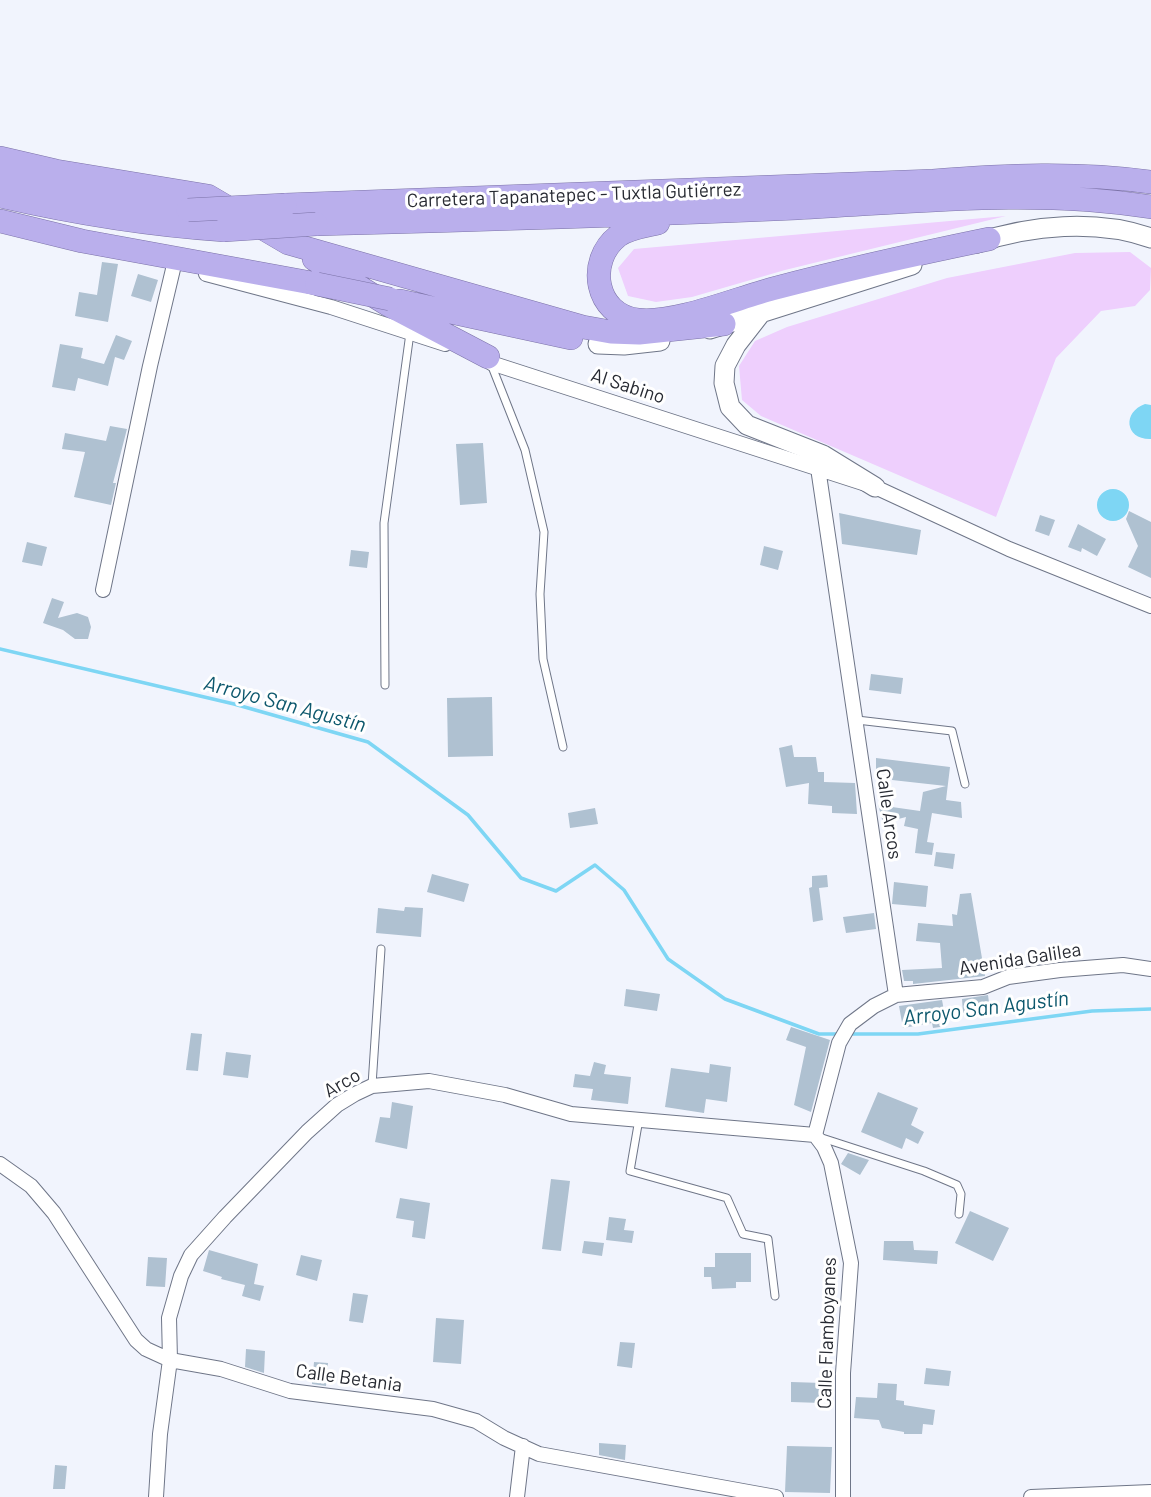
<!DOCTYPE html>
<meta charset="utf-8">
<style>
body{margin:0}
canvas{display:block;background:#f1f4fd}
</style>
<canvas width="1151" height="1497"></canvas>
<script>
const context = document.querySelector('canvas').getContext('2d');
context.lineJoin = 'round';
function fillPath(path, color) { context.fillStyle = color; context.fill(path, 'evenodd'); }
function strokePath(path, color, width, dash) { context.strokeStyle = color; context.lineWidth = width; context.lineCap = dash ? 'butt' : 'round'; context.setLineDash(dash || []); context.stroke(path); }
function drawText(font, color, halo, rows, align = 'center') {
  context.font = font + ' Barlow,sans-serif'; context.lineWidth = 6; context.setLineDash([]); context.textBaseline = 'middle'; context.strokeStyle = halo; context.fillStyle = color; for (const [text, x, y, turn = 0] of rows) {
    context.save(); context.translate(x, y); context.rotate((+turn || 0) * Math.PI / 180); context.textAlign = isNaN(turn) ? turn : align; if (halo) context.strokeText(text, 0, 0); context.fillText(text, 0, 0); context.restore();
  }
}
fillPath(new Path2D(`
 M1006,216l-221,54 -93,27 -36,5 -28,-6 -10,-28 16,-19z
 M1130,252l21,16 -1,22 -15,16 -34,5 -45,47 -60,159 -235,-101 -19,-16 -3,-34 16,-25 32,-14 160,-49 128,-25z`), '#eecffd');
fillPath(new Path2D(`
 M1145,404l6,1v34c-26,1 -29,-27 -6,-35z
 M1097 505a16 16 0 1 1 32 0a16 16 0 1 1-32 0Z`), '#7ed6f4');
strokePath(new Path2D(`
 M0,649l234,55 134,38 100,73 53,63 35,13 39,-26 29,25 44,69 57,40 94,35h20
 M850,1034h68l174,-23 59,-2`), '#7ed6f4', 3.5);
fillPath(new Path2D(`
 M102,262l16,2 -10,58 -33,-6 4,-24 18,3z
 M138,274l20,6 -7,22 -20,-6z
 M116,335l16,6 -8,19 -9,-3 -7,29 -30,-8 -3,13 -23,-4 8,-43 23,4 -2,10 23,6z
 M110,426l17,3 -14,54h3l-5,22 -37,-8 11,-45 -23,-3 3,-16 41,8z
 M483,443l4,60 -27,2 -4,-61z
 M1129,511l22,11v56l-23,-11 10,-21 -12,-27z
 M839,513l82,17 -4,25 -75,-11z
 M1040,515l15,5 -6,16 -14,-5z
 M1078,524l28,15 -9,17 -15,-8 -1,4 -13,-5z
 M27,542l20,5 -5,19 -20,-4z
 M764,546l19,5 -5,19 -18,-5z
 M351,550l18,2 -2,16 -18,-2z
 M52,598l12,4 -6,16 19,-5 11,4 3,10 -3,12h-13l-12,-9 -20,-7z
 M871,674l32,4 -2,16 -32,-4z
 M492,697l1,59 -45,1 -1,-59z
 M792,745l2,12h22l2,15h6v10l31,1 2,31 -25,-1v-7l-24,-2 1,-21 -23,4 -7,-39z
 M876,758l74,9 -4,33 15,2 1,16 -30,-5 -5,29 7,1 -2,12 -17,-2 3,-24 -14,-3 2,-9 -23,6 -5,-19 13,-3 1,6 28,4 3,-19 23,-6 -54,-6 1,-6 -17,-1z
 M595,808l3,16 -28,4 -2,-15z
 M936,852l19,2 -2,15 -19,-3z
 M432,874l37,10 -5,18 -37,-10z
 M827,875l1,12 -9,1 4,32 -10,2 -4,-34 3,-1v-11z
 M894,882l34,4 -2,21 -34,-3z
 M971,893l14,83 -72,8v-3h-9l-2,-11 40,-2 -2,-25 -24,-2 2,-18 35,3 -1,-12 5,1 3,-21z
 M405,907l18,1 -2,29 -45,-4 2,-25 26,3z
 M874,913l2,16 -30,4 -3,-16z
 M626,989l34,5 -3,17 -33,-5z
 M988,995l2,15 -27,3 -1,-14z
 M942,1000l5,26 -14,2 -1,-5 -29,5 -4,-22z
 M791,1027l39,13 -19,72 -17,-7 12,-58 -20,-7z
 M191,1033l11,1 -4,37 -12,-1z
 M226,1052l25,3 -3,23 -25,-3z
 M594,1062l12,3 -2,9 27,3 -3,27 -37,-4 2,-11 -20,-2 2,-13 15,2z
 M710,1064l21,3 -4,35 -21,-3 -2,14 -39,-6 6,-39 38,5z
 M878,1092l40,16 -7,17 13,7 -6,12 -12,-6 -4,11 -41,-17z
 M392,1102l21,4 -6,43 -32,-7 5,-25 10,1z
 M848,1153l21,7 -9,15 -19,-11z
 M551,1179l19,2 -9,70 -19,-2z
 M400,1198l30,5 -5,36 -13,-2 2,-16 -18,-3z
 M970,1211l39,17 -16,33 -38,-18z
 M609,1217l17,2 -2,11 10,1 -2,12 -26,-3z
 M584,1241l20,2 -2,13 -20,-3z
 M884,1241h29l1,9 24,1 -1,13 -54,-4z
 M209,1250l49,14 -4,20 10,2 -4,15 -18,-5 3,-11 -24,-6 1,-2 -19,-6z
 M715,1253h36v29h-15v6l-24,1 -1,-12h-7v-10h11z
 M301,1255l21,5 -5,21 -21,-6z
 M148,1257l19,1 -2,29 -19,-1z
 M353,1293l15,2 -5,28 -14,-2z
 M436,1318l28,2 -3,44 -28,-2z
 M620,1342l15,1 -3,25 -15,-2z
 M246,1349l19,2 -1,22 -19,-6z
 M314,1362l14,1 -2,23 -14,-2z
 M926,1368l25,3 -2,15 -25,-2z
 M791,1382l32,1 -1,20 -31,-1z
 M878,1383l19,1 -1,16 8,1v4l31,5 -2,15 -10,-1 -1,10h-18v-2l-22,-4 -3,-8 -25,-2 2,-21 21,1z
 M599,1443l27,2 -1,15 -26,-5z
 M787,1446l45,1 -2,46 -45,-1z
 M55,1465l12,1 -2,23h-12z`), '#afc1d1');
const service = new Path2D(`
 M491,364l34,86 19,82 -4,62 3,65 20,88
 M385,685l-1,-162 26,-190
 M857,720l95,11 13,53
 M372,1085l9,-136
 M639,1119l-9,52 97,27 16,36 25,5 7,57
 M819,1137l105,34 33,14 4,9 -2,20`);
const minor = new Path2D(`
 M206,274l125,33 114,37
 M481,355l7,2 3,6 384,124 134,62 142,57
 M818,468l78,527
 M103,590l47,-224 24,-101
 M815,1135l24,-92 11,-19 24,-18 22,-11 87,-8 25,-10 52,-7 63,-5 28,4
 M815,1135l9,12 7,16 20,100 -8,110v124
 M0,1164l31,22 23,27 82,127 10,9 24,11 51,9 69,22 143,18 43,12 28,17 35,16 237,43
 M156,1497l4,-63 10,-74 -1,-42 12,-42 10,-21 34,-38 82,-85 30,-27 18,-11 17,-8 57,-5 76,14 66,19 244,21
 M517,1497l6,-51
 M1031,1497l120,-5`);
const secondary = new Path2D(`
 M977,243c54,-18 119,-24 174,-5
 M761,313l-25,32 -11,21 -1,17 6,24 17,18 76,30 52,32
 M710,329l202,-64
 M598,344l26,1 36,-4`);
const trunk = new Path2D(`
 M0,158l56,13 152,25 80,47 295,84 28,5 28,1 85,-9
 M0,177l55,13 133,20
 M0,196c74,17 148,29 224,34
 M285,205l648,-24c74,-6 143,-9 218,1
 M0,221l82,20 235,43
 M658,223c-13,3 -30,5 -40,13 -32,25 -23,79 20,84 37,4 97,-21 134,-31 72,-19 144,-35 217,-50
 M316,224c160,-4 321,-9 481,-16 118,-6 237,-20 354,-1
 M314,259l73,45 101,53
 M400,301l171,37`);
strokePath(service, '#6f7688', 9);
strokePath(minor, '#6f7688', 16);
strokePath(secondary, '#6f7688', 21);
strokePath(trunk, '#7c73a8', 24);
strokePath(service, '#fff', 7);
strokePath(minor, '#fff', 14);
strokePath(secondary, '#fff', 19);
strokePath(trunk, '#baafec', 23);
const trunkBridge = new Path2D(`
 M188,210l97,-5
 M224,230l92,-6
 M317,284l73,15`);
strokePath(trunkBridge, '#7c73a8', 24, []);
strokePath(trunkBridge, '#baafec', 23);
drawText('19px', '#272a32', '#fff', [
 ["Carretera Tapanatepec - Tuxtla Gutiérrez",574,195,-2],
 ["Al Sabino",628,386,18],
 ["Calle Arcos",889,814,82],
 ["Avenida Galilea",1020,959,-9],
 ["Arco",342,1083,-30],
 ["Calle Flamboyanes",827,1333,-88],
 ["Calle Betania",349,1378,8]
]);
drawText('italic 21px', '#0d586d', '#fff', [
 ["Arroyo San Agustín",285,704,15],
 ["Arroyo San Agustín",986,1008,-7]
]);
</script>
